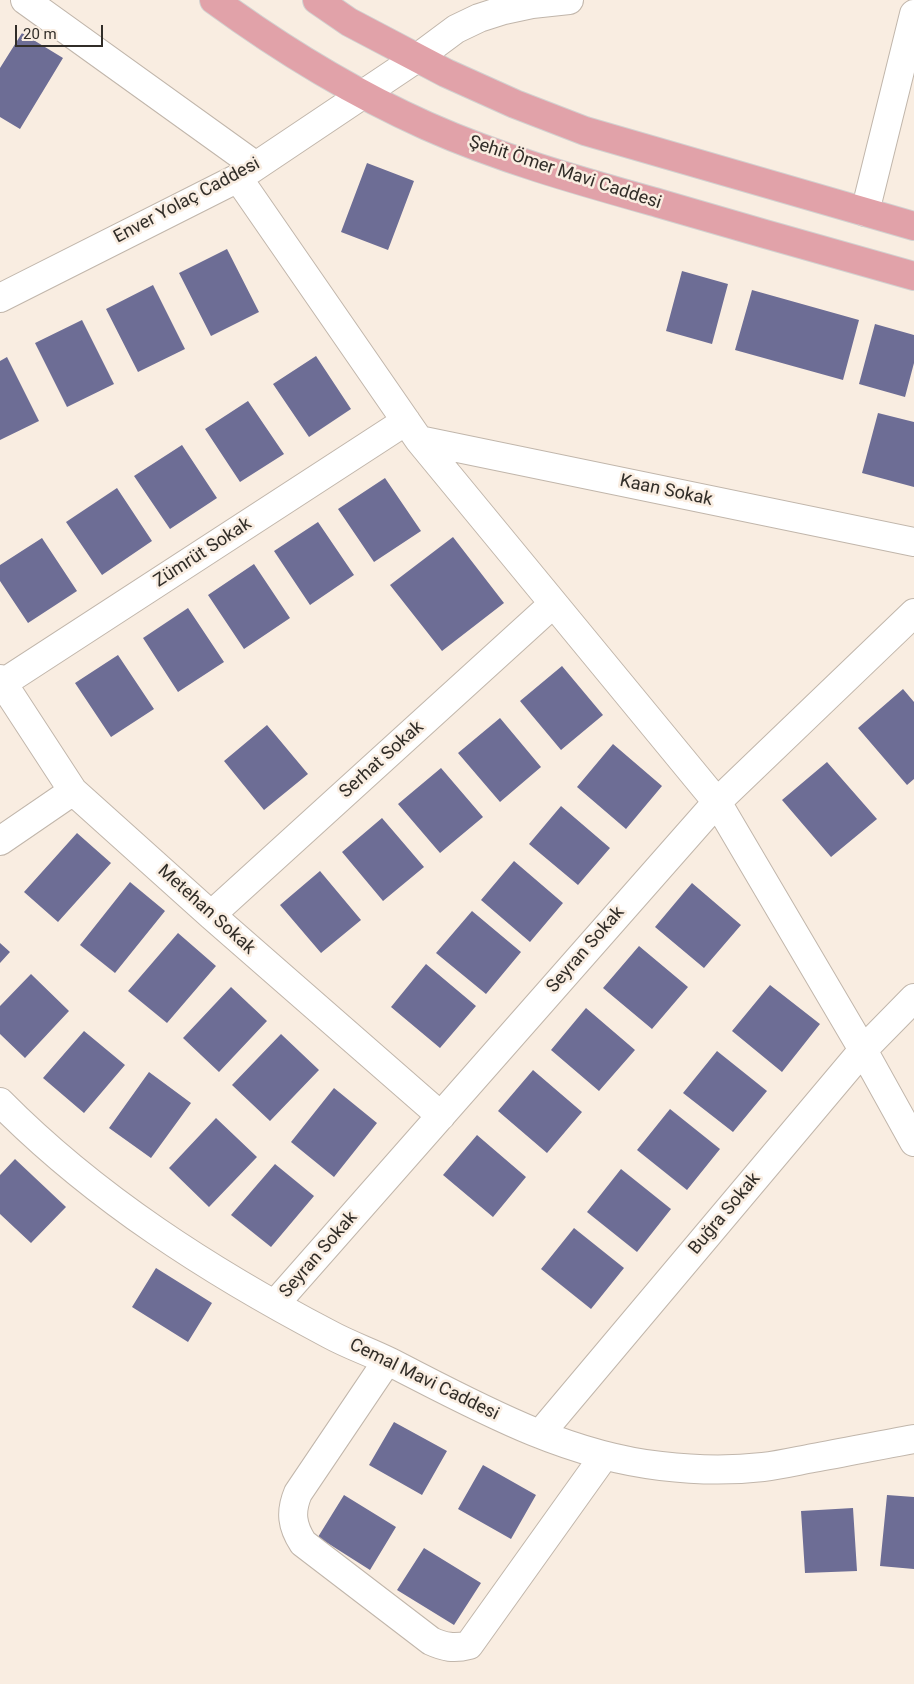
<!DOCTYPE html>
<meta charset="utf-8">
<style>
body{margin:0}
#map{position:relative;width:914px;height:1684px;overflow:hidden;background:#f9ede1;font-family:Roboto,sans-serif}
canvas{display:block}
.scale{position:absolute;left:15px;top:25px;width:88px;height:22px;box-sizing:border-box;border:2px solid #312d28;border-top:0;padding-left:6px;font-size:15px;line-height:18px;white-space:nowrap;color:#312d28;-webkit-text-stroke:4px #f9ede1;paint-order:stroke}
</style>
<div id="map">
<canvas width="914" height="1684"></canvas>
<div class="scale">20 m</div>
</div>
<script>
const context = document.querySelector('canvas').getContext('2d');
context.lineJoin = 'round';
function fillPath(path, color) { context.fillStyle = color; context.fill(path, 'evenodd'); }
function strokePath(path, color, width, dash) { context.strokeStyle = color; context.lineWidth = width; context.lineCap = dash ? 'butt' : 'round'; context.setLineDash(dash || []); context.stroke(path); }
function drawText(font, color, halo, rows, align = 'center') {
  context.font = font + ' Roboto,sans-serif'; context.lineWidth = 5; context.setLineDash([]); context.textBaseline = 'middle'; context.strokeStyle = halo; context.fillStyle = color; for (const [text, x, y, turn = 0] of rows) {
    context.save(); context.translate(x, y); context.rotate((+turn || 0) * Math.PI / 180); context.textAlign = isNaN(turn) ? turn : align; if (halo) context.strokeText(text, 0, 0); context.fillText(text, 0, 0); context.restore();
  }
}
fillPath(new Path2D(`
 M22,33l41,25 -43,71 -20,-12v-49z
 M367,163l47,18 -26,69 -47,-18z
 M227,249l32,63 -48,24 -32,-63z
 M682,271l46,13 -16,60 -46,-13z
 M153,285l32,64 -47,23 -32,-63z
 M752,290l107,30 -16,60 -108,-30z
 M82,320l32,64 -47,23 -32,-64z
 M875,324l39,11v28l-9,34 -46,-13z
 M316,356l35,53 -42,28 -36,-53z
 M7,357l32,64 -39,19v-79z
 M248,401l36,53 -44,28 -35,-53z
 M878,413l36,9v65l-52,-14z
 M182,445l35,53 -47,31 -36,-53z
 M385,478l36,53 -47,31 -36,-53z
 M117,488l35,53 -50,34 -36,-53z
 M318,522l36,53 -44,30 -36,-54z
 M453,537l51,66 -62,48 -52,-66z
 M42,538l35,53 -49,32 -28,-42v-16z
 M254,564l36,54 -46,31 -36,-54z
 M188,608l36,54 -46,30 -35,-54z
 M118,655l36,54 -43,28 -36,-54z
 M562,666l41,49 -42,35 -41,-49z
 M903,689l11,13v77l-7,6 -49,-57z
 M500,718l41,49 -41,35 -42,-49z
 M267,725l41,49 -44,36 -40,-49z
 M613,744l49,42 -36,43 -49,-42z
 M827,762l50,57 -46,38 -49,-57z
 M441,768l42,49 -43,36 -42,-49z
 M561,806l49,42 -32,37 -49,-41z
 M382,818l42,49 -41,34 -41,-49z
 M77,833l34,30 -53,59 -34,-30z
 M514,861l49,42 -33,39 -49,-42z
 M320,871l41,49 -40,33 -41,-48z
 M130,882l35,29 -50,62 -35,-28z
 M692,883l49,42 -37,43 -49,-41z
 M472,911l49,41 -35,42 -50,-41z
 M178,933l38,33 -49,57 -39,-32z
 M0,943l10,9 -10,11z
 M639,946l49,41 -36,42 -49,-41z
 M426,964l50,42 -36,42 -49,-41z
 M31,974l38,37 -44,47 -25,-24v-28z
 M770,985l50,39 -38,48 -50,-41z
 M231,987l36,34 -48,51 -36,-34z
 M586,1008l49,42 -36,41 -48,-41z
 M84,1031l41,34 -41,48 -41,-35z
 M281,1034l38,36 -49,51 -38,-36z
 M717,1051l50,40 -34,41 -50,-39z
 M533,1070l49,42 -35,41 -49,-42z
 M149,1072l42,31 -40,55 -42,-30z
 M334,1088l43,35 -43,54 -43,-35z
 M670,1109l50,40 -33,41 -50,-40z
 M216,1118l41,39 -48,50 -40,-39z
 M477,1135l49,42 -33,40 -50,-42z
 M15,1159l51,48 -35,36 -31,-29v-39z
 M275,1164l39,32 -43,51 -40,-32z
 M621,1169l50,40 -34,43 -50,-40z
 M574,1228l50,40 -33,41 -50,-40z
 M156,1268l56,35 -24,39 -56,-35z
 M394,1422l53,29 -25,44 -53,-30z
 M483,1465l53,30 -25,44 -53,-30z
 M344,1495l52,32 -26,43 -52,-33z
 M887,1495l27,2v72l-34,-3z
 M853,1508l4,63 -52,2 -4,-62z
 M424,1548l57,35 -27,42 -57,-35z`), '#6d6d95');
const minor = new Path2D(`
 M25,0l231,166
 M238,178l181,262 298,362 146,248 51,92
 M865,212l49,-198
 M0,298l238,-120 179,-120 39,-29 23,-11 25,-8 28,-6 37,-4
 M419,440l495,102
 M0,679l73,112 138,124 230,201
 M0,685l406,-264
 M0,841l73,-50
 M211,915l342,-311
 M0,1102c95,96 211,170 329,232 20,11 41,18 61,28 86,44 173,93 271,104 33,4 68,5 102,1 17,-2 34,-6 50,-9 34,-6 67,-13 101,-19
 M275,1304l442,-502 197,-189
 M387,1361l-89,132c-8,19 -6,33 5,50l128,98c13,6 23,8 38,4l135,-189
 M540,1434l323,-384 51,-52`);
const major = new Path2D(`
 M214,0c67,49 137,92 213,126 74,33 153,55 231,77 85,25 171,49 256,73
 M317,0l32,22 97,51 69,31 70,27 329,95`);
strokePath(minor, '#c1b6ab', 30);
strokePath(major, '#d2d1d0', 30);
strokePath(minor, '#fff', 28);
strokePath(major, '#e1a2a9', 28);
drawText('18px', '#312d28', '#f9ede1', [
 ["Şehit Ömer Mavi Caddesi",565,173,18],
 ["Enver Yolaç Caddesi",187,201,-28],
 ["Kaan Sokak",666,491,12],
 ["Zümrüt Sokak",203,553,-33],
 ["Serhat Sokak",382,760,-42],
 ["Metehan Sokak",206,910,42],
 ["Seyran Sokak",586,950,-49],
 ["Buğra Sokak",725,1214,-50],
 ["Seyran Sokak",319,1255,-49],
 ["Cemal Mavi Caddesi",424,1380,26]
]);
</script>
